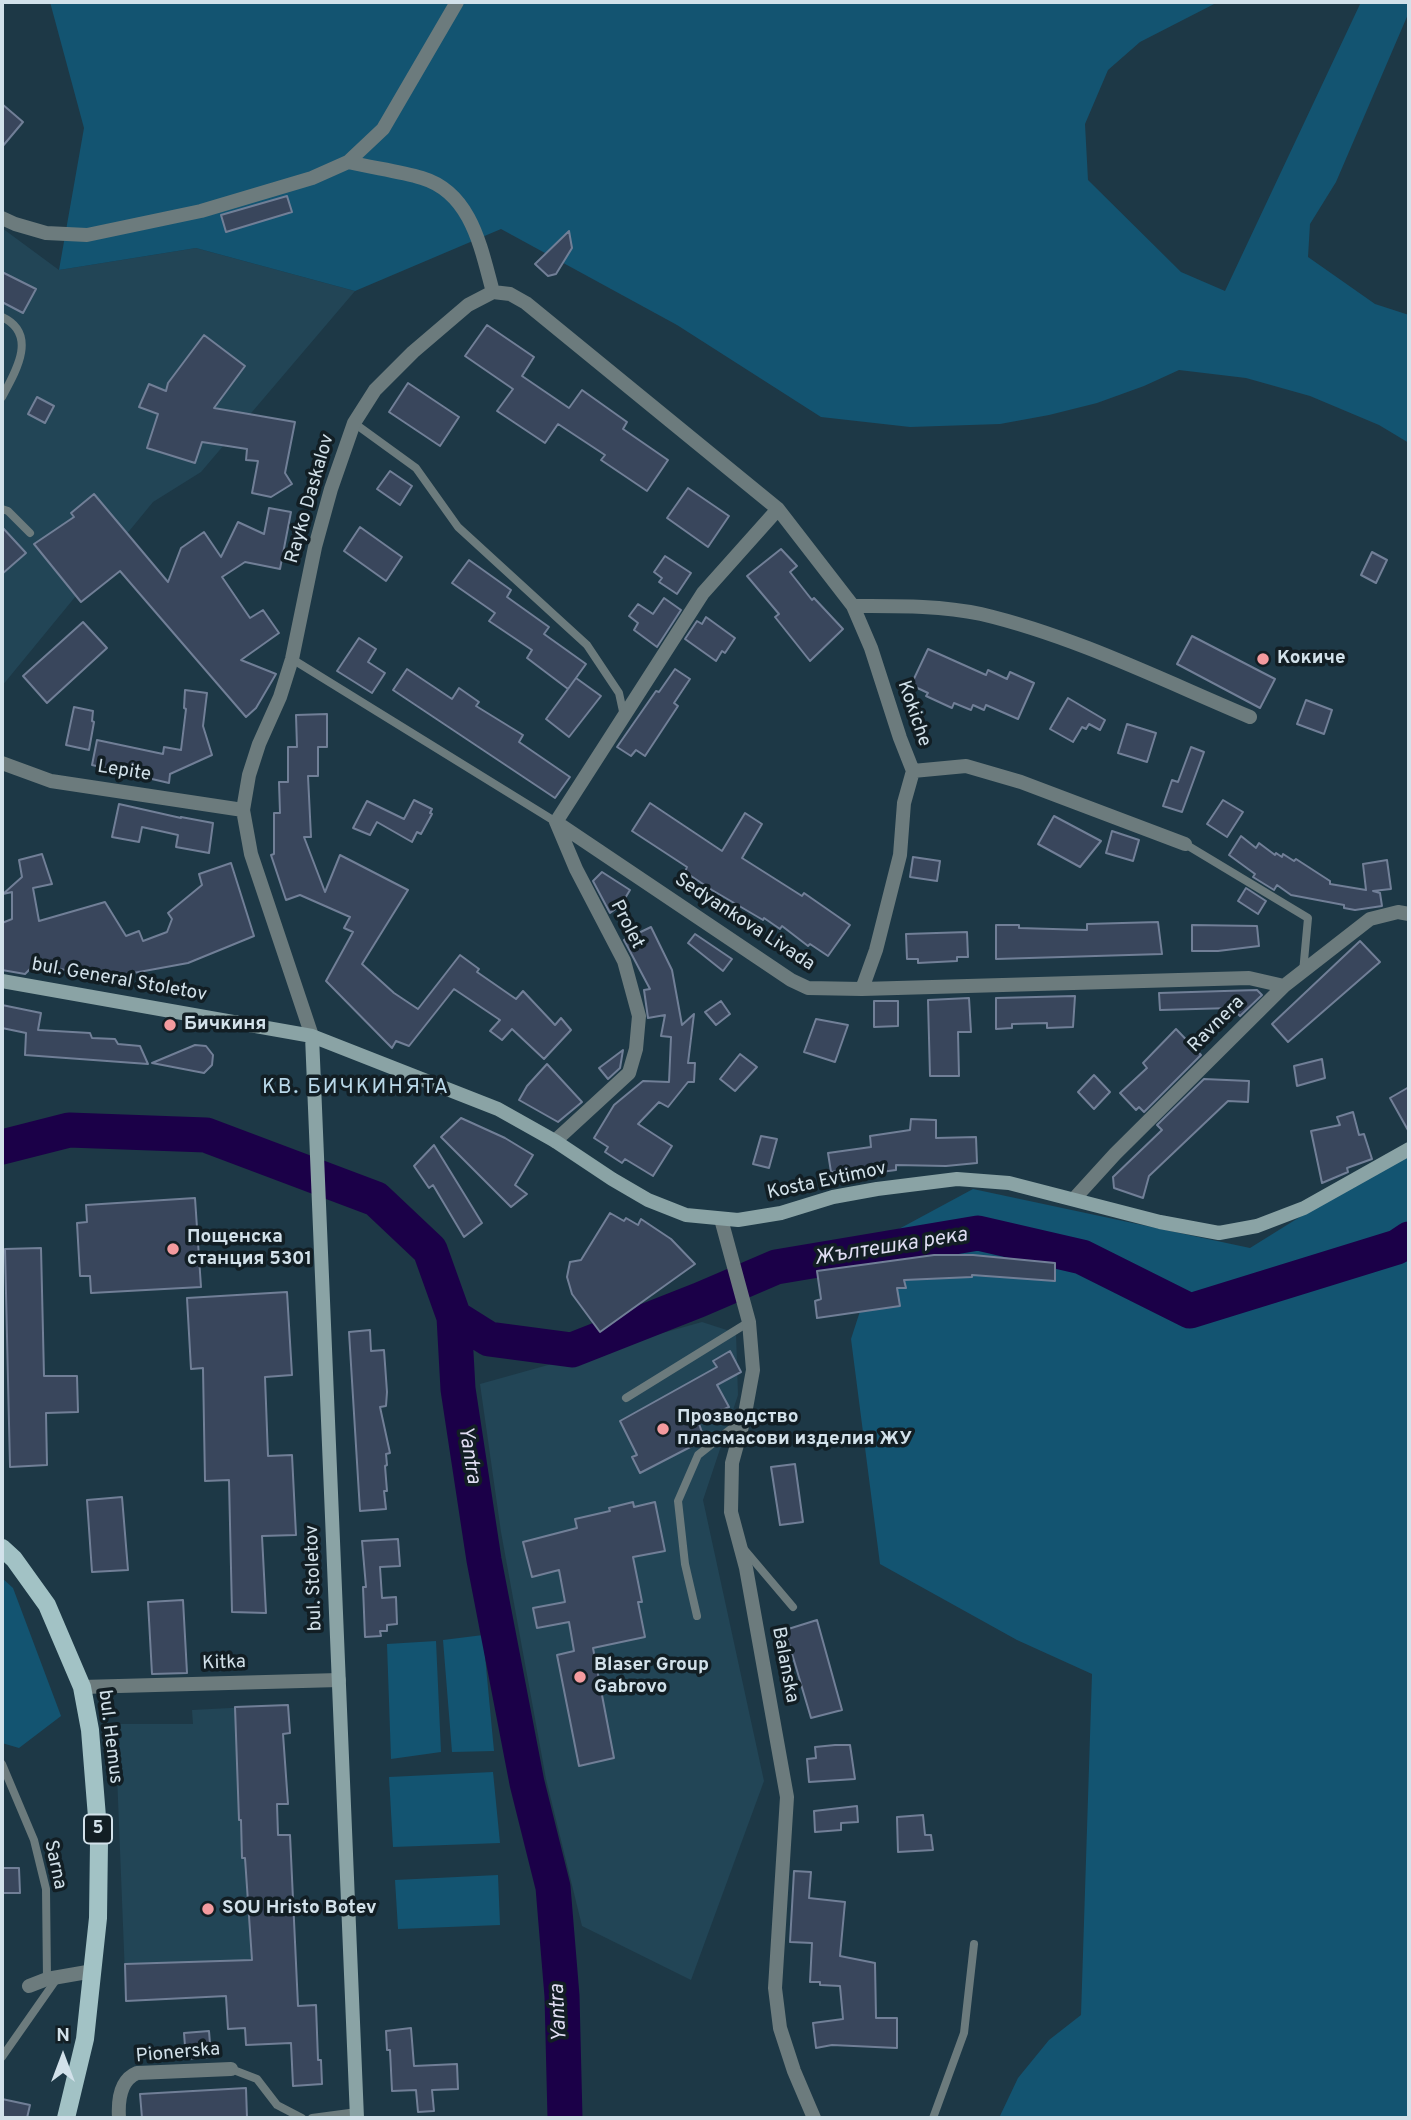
<!DOCTYPE html>
<meta charset="utf-8">
<style>
body{margin:0}
#map{position:relative;width:1411px;height:2120px;overflow:hidden;background:#1d3846;font-family:Overpass,sans-serif}
canvas{display:block}
.frame{position:absolute;inset:0;border:4px solid #d2e1ea;pointer-events:none}
.north{position:absolute;left:28px;top:2022px;width:70px;height:70px;-webkit-text-stroke:5px #121e24;paint-order:stroke;rotate:0deg;font-size:19px;font-weight:700;line-height:28px;text-align:center;color:#d2e1ea}
.north::after{content:'';display:block;margin:auto;width:24px;height:32px;background:#d2e1ea;clip-path:polygon(50% 0,100% 100%,50% 72%,0 100%)}
</style>
<div id="map">
<canvas width="1411" height="2120"></canvas>
<div class="frame"></div>
<div class="north">N</div>
</div>
<script>
const context = document.querySelector('canvas').getContext('2d');
context.lineJoin = 'round';
function fillPath(path, color) { context.fillStyle = color; context.fill(path, 'evenodd'); }
function strokePath(path, color, width, dash) { context.strokeStyle = color; context.lineWidth = width; context.lineCap = dash ? 'butt' : 'round'; context.setLineDash(dash || []); context.stroke(path); }
function drawText(font, color, halo, rows, align = 'center') {
  context.font = font + ' Overpass,sans-serif'; context.lineWidth = 7; context.setLineDash([]); context.textBaseline = 'middle'; context.strokeStyle = halo; context.fillStyle = color; for (const [text, x, y, turn = 0] of rows) {
    context.save(); context.translate(x, y); context.rotate((+turn || 0) * Math.PI / 180); context.textAlign = isNaN(turn) ? turn : align; if (halo) context.strokeText(text, 0, 0); context.fillText(text, 0, 0); context.restore();
  }
}
fillPath(new Path2D(`
 M2,228l57,42 137,-22 159,43 -154,181 -48,30 -151,184z
 M702,1322l34,11 2,62 -35,105 61,281 -73,199 -109,-54 -36,-147 -45,-247 -21,-148z
 M288,1705l2,28 -7,2 5,69 -10,1v30l20,171 19,36 -71,3 -1,-17 -17,1 -3,-33 -99,5 -11,-277h78l-1,-14z`), '#224556');
fillPath(new Path2D(`
 M50,2h1168l-78,40 -32,28 -23,54 3,56 93,92 44,19 136,-289h48v10l-73,170 -26,42 -2,33 67,47 34,11v128l-30,-18 -69,-29 -64,-18 -67,-8 -35,16 -47,17 -48,12 -49,9 -90,3 -89,-10 -144,-92 -176,-96 -146,62 -159,-43 -137,22 25,-142z
 M1409,1149v969h-410l19,-40 31,-38 32,-25 11,-341 -75,-34 -137,-76 -29,-225 33,-102 89,-48 277,59z
 M2,1578l11,10 48,128 -42,32 -17,-5z
 M483,1635l11,116 -42,1 -9,-112z
 M436,1641l5,111 -50,7 -4,-115z
 M493,1772l7,71 -107,4 -4,-70z
 M498,1875l2,50 -102,4 -3,-49z`), '#135471');
strokePath(new Path2D(`
 M2,1147l67,-17 137,5 170,64 54,51 24,67 4,72 26,171 43,223 26,104 9,109 3,122
 M454,1317l35,22 83,11 127,-50 77,-33 202,-34 104,24 108,54 207,-64 12,-8`), '#1b0048', 35);
const building = new Path2D(`
 M2,104l21,18 -21,25z
 M287,196l5,16 -66,20 -5,-17z
 M569,231l3,17 -16,26 -8,2 -13,-12z
 M2,272l34,17 -13,24 -21,-11z
 M487,325l47,32 -12,19 47,32 13,-18 45,32 -4,7 45,31 -21,31 -46,-31 4,-5 -47,-31 -13,19 -48,-32 16,-22 -48,-33z
 M204,335l41,31 -31,42 81,14 -10,51 7,11 -21,13 -19,-4 6,-32 -12,-1 1,-11 -45,-7 -7,21 -48,-15 11,-34 -19,-7 10,-23 17,7 2,-8z
 M408,383l51,34 -19,29 -51,-34z
 M37,397l17,9 -9,17 -17,-9z
 M390,471l22,15 -12,19 -23,-16z
 M688,488l41,28 -21,31 -41,-29z
 M94,494l74,88 13,-34 23,-16 17,25 17,-35 26,12 5,-26 22,4 -11,57 -35,-7 -23,15 28,41 13,-8 16,23 -38,27 35,14 -20,34 -10,9 -126,-146 -39,31 -47,-58 40,-27 -3,-4z
 M2,527l24,26 -24,21z
 M360,527l42,30 -16,24 -42,-30z
 M781,549l16,17 -7,6 22,28 2,-2 29,31 -33,32 -35,-44 4,-3 -32,-38z
 M1372,552l15,8 -11,23 -15,-8z
 M665,556l26,17 -14,21 -18,-12 3,-4 -8,-6z
 M469,560l42,30 -4,7 42,30 -5,7 42,30 -18,25 -41,-31 5,-8 -43,-29 6,-8 -43,-30z
 M664,598l17,12 -24,37 -23,-17 4,-7 -9,-7 9,-12 15,10z
 M706,617l29,21 -10,15 -3,-2 -6,10 -31,-22 12,-18 5,3z
 M83,622l24,26 -60,55 -24,-27z
 M1192,636l83,43 -15,29 -83,-44z
 M359,638l17,11 -8,13 17,11 -13,20 -35,-22z
 M928,649l58,26 2,-5 19,9 3,-7 24,11 -16,36 -32,-14 -2,5 -11,-5 -2,5 -17,-7 -2,5 -26,-12 2,-3 -17,-8z
 M407,669l45,30 7,-11 20,14 -3,4 47,29 -4,7 51,35 -15,21 -162,-108z
 M675,669l15,10 -16,24 4,3 -33,50 -9,-6 -5,6 -14,-9 39,-56 3,1z
 M576,678l25,18 -32,41 -23,-18z
 M185,690l22,3 -4,33 9,29 -42,19 -1,9 -77,-18 5,-25 66,14 1,-7 17,3 5,-41 -2,-1z
 M1068,698l37,22 -5,10 -11,-6 -3,5 -4,-2 -9,15 -23,-13z
 M1306,700l26,10 -8,24 -27,-10z
 M74,707l19,4 -1,10 2,1 -5,28 -23,-5z
 M327,714v33h-9v29h-10l3,61h-7l21,55 15,-37 68,35 -46,74 32,29 24,16 42,-54 19,14 -2,3 39,27 7,-8 32,34 6,-7 10,12 -27,29 -32,-30 -10,11 -12,-9 10,-11 -46,-31 -45,57 -13,-5 -4,7 -66,-67 27,-49 -9,-4 6,-11 -50,-22 -14,5 -15,-45 3,-1v-41h6l-1,-31h9v-35h9l-1,-32z
 M1127,724l29,9 -9,29 -29,-9z
 M1191,747l13,5 -22,60 -19,-6 9,-26 6,2z
 M414,800l18,9 -2,4 2,1 -11,20 -4,-2 -5,10 -35,-20 -7,13 -17,-7 14,-27 37,18z
 M1223,800l20,12 -16,25 -20,-13z
 M650,803l72,48 23,-38 17,11 -20,34 60,38 2,-3 46,32 -22,31 -18,-12 -2,2 -26,-20 -2,3 -16,-11 -1,2 -51,-30 -27,-18 2,-5 -55,-36z
 M119,804l62,14v-1l32,6 -4,30 -33,-6 2,-12 -36,-8 -3,15 -27,-5z
 M1054,816l47,25 -21,26 -42,-23z
 M1112,831l27,9 -6,21 -27,-8z
 M1241,836l15,12 3,-5 16,12 1,-2 6,4 1,-3 11,7 2,-2 34,22v3l36,6 -3,-26 24,-4 4,29 -18,2 7,2 2,13 -27,4 -11,-2v-3l-53,-10 -14,-10 -3,5 -21,-13 2,-3 -26,-19z
 M42,854l10,30 -19,4 6,33 66,-19 21,34 13,-5 4,10 24,-9 5,-13 -4,-6 34,-28 -3,-11 32,-11 23,73 -66,27 -82,15 -71,-14 -10,10 -23,-4v-47l10,-4v-27l-9,2 19,-17 -3,-17z
 M913,857l27,4 -3,20 -27,-4z
 M602,872l28,18 -9,15 -11,8 -17,-32z
 M1246,888l20,13 -8,13 -20,-13z
 M1158,922l4,32 -166,5v-34h23v3l68,2v-6z
 M1192,925l65,1 2,20 -41,5h-26z
 M651,927l21,43 10,55 12,-11 -6,49h7l-1,19h-6l-20,25 -9,-5 -21,22 34,22 -19,30 -28,-17 -3,4 -17,-11 3,-5 -14,-9 20,-33 29,-24 26,1 2,-45 -10,-1 4,-21 -17,3 -4,-28 6,-1 -26,-49z
 M967,932l1,25h-11v4l-39,2v-4h-11l-1,-25z
 M695,934l37,25 -9,12 -35,-28z
 M1360,941l20,21 -92,80 -16,-18z
 M1257,990l5,5 -22,21 -8,-8 -72,2 -1,-17z
 M1075,996l-2,31 -26,1v-5l-35,1v4l-16,1v-31z
 M969,998l2,34h-13l1,44h-29l-2,-76z
 M721,1001l9,13 -14,11 -11,-13z
 M874,1001h24v25l-24,1z
 M2,1005l39,8 -3,17 52,3 2,5 23,1 3,5 22,2 8,18 -123,-9 1,-22 -24,-5z
 M816,1019l32,6 -13,37 -31,-10z
 M1176,1029l25,26 -57,57 -5,-5 -3,3 -16,-17 27,-25 -4,-5z
 M195,1045l11,1 7,9 -1,10 -8,8 -52,-10z
 M623,1050l-3,18 -12,11 -9,-11z
 M740,1054l17,13 -22,24 -15,-12z
 M1322,1059l3,19 -28,8 -3,-20z
 M547,1064l35,38 -24,20 -39,-22 8,-14z
 M1094,1075l16,17 -16,17 -16,-17z
 M1204,1079l45,2 -1,21 -20,-1 -79,75 -6,22 -29,-10 -1,-11 49,-47 -5,-5z
 M1409,1087v45l-19,-34z
 M1353,1112l6,23 5,-1 8,25 -25,9 1,4 -26,11 -11,-52 29,-6 -3,-8z
 M461,1118l44,20 28,17 -18,30 12,9 -16,13 -70,-70z
 M911,1119l25,1v18l40,-1 1,26 -31,3 -50,-1v5l-23,3v-7l-42,6 -3,-19 43,-6 -1,-11 40,-6z
 M761,1136l16,3 -8,29 -16,-4z
 M434,1145l48,78 -18,14 -31,-52 -4,3 -15,-22z
 M195,1198l6,89 -110,6 -1,-17h-10l-3,-53 10,-1 -1,-17z
 M610,1213l14,8 2,-3 12,7 3,-6 30,20 24,25 -95,68 -28,-38 -5,-17 3,-15 11,-2z
 M41,1248l3,128h33l1,36 -32,1 1,52 -37,2 -5,-218z
 M934,1255h39l82,8v18l-83,-6v2l-68,3 2,8h-9l3,18 -83,12 -2,-17 6,-2 -4,-28z
 M287,1292l5,83 -27,2 3,79 24,-1 4,80 -34,1 4,77 -34,-1 -3,-132 -24,1 -2,-113 -12,1 -4,-71z
 M370,1330l1,21 13,-1 3,42 -1,14 -6,1 10,46 -4,1 1,11 -2,1 2,25h-3l2,18 -26,2 -11,-179z
 M730,1351l11,21 -24,13 12,22 -31,14 6,17 -4,4 -60,31 -8,-16 5,-2 -17,-34 97,-54 -4,-6z
 M795,1464l8,58 -23,3 -9,-58z
 M122,1497l6,73 -36,2 -5,-72z
 M633,1502l1,5 21,-5 10,49 -32,6 9,45h-4l7,35 -52,11 21,110 -35,8 -22,-111 17,-4 -5,-29 -32,6 -4,-20 32,-6 -6,-32 -27,7 -9,-35 54,-14 -2,-9 35,-8 -1,-3z
 M398,1539l2,27 -20,1 2,31 14,-1 1,27 -10,1v6h-7l1,5 -16,1 -2,-50h3l-4,-46z
 M183,1600l4,73 -35,1 -4,-72z
 M817,1620l25,90 -31,8 -26,-88z
 M288,1705l2,28 -7,1 5,70h-11l1,31h12l8,171 18,-1 2,55h3l1,24 -29,2 -2,-43 -45,2 -1,-17 -17,1 -2,-33 -100,5 -1,-37 127,-4 -7,-102h-3l-1,-38h-2l-4,-113z
 M835,1745h15l5,34 -46,3 -2,-23 9,-1 -1,-11z
 M857,1806l1,16 -17,1v7l-26,2 -1,-21z
 M923,1815l2,20h6l2,15 -35,2 -1,-35z
 M2,1868h17l1,25h-18z
 M794,1871l17,1 -2,26 36,4 -5,54 35,7 1,55h21v30l-65,-3 -16,3 -3,-25 30,-4 -3,-33 -20,-1v-3h-10l2,-39 -22,-1z
 M411,2028l3,38 43,-2 1,25 -26,1 2,21 -16,1 -2,-22 -24,1 -2,-41h-3l-1,-19z
 M209,2031l2,26 -25,2 -2,-26z
 M246,2088l1,30h-105l-2,-24z
 M2,2099l28,6 -3,13h-25z`);
fillPath(building, '#39465c');
strokePath(building, '#717f97', 2);
strokePath(new Path2D(`
 M2,317c37,17 13,56 0,80
 M354,423l62,45 42,59 129,118 32,48 5,23
 M2,509l6,2 22,22
 M292,659l264,163
 M1185,844l123,74 -5,54
 M626,1398l123,-76
 M743,1548l50,59
 M697,1616l-12,-52 -7,-63 20,-46 43,-34
 M2,1764l32,76 12,49 1,90
 M2,2057l56,-80
 M231,2069l26,10 20,26 25,13
 M312,2118l45,-6
 M933,2118l31,-85 10,-89`), '#6c7b7d', 8);
strokePath(new Path2D(`
 M348,162c25,6 51,9 74,16 50,15 59,71 71,114
 M2,218l13,6 31,9 41,2 114,-24 111,-33 36,-16 35,-33 74,-127
 M853,606c42,0 86,-1 128,8 93,22 181,66 269,103
 M2,763l49,18 192,29
 M913,771l53,-5 55,16 164,62
 M556,822l235,158 17,8 54,1 387,-11 35,8
 M556,822l147,-229 75,-84
 M862,989l14,-39 24,-95 4,-52 9,-32
 M312,1036l-61,-182 -8,-44 6,-35 10,-31 21,-47 12,-38 23,-112 16,-58 23,-66 21,-33 38,-38 55,-47 25,-13 17,2 16,9 252,206 75,97 18,42 29,90 13,33
 M555,1141l74,-68 7,-24 3,-33 -15,-55 -48,-92 -19,-45
 M1074,1199l41,-45 169,-168 86,-67 28,-7 11,2
 M721,1219l28,103 4,48 -9,49 -12,44 -1,49 15,56 41,229 -12,191 5,40 14,43 20,47
 M82,1687l257,-7
 M29,1986l18,-7 46,-8
 M119,2118c-1,-16 1,-38 18,-45l94,-4`), '#6c7b7d', 14);
strokePath(new Path2D(`
 M2,981l310,55 186,73 57,32 57,38 36,21 38,15 52,5 43,-7 52,-16 44,-8 80,-10 52,4 151,39 59,11 38,-7 47,-18 105,-59
 M312,1036l45,1082`), '#8aa3a5', 14);
strokePath(new Path2D(`
 M2,1548l12,11 33,46 35,82 8,43 9,112 -1,76 -13,121 -19,79`), '#a2c2c5', 18);
for (const [x, y, r, color] of [
 [1263,659,7,"#f49b9f"],
 [170,1025,7,"#f49b9f"],
 [173,1249,7,"#f49b9f"],
 [663,1429,7,"#f49b9f"],
 [580,1677,7,"#f49b9f"],
 [208,1909,7,"#f49b9f"]
]) { const dot = new Path2D(); dot.arc(x, y, r, 0, 2 * Math.PI); context.fillStyle = color; context.fill(dot); strokePath(dot, '#121e24', 2.5); }
for (const [x, y, w] of [
 [98,1829,28]
]) { const box = new Path2D(); box.roundRect(x - w / 2, y - 14.5, w, 29, 5); context.fillStyle = '#121e24'; context.fill(box); strokePath(box, '#d2e1ea', 2); }
drawText('bold 18px', '#d2e1ea', null, [
 ["5",98,1829]
]);
drawText('19px', '#d2e1ea', '#121e24', [
 ["Rayko Daskalov",311,499,-74],
 ["Kokiche",913,714,71],
 ["Lepite",124,772,9],
 ["Sedyankova Livada",744,923,33],
 ["Prolet",626,925,63],
 ["bul. General Stoletov",119,981,10],
 ["Ravnera",1217,1025,-45],
 ["Kosta Evtimov",827,1182,-12],
 ["bul. Stoletov",315,1578,-92],
 ["Kitka",224,1664,-2],
 ["Balanska",784,1665,79],
 ["bul. Hemus",109,1737,83],
 ["Sarna",54,1865,78],
 ["Pionerska",178,2054,-5]
]);
drawText('bold 19px', '#d2e1ea', '#121e24', [
 ["Кокиче",1277,659],
 ["Бичкиня",184,1025],
 ["Пощенска",187,1238],
 ["станция 5301",187,1260],
 ["Прозводство",677,1418],
 ["пласмасови изделия ЖУ",677,1440],
 ["Blaser Group",594,1666],
 ["Gabrovo",594,1688],
 ["SOU Hristo Botev",222,1909]
], 'left');
context.letterSpacing = '2px';
drawText('21px', '#b9d8e9', '#121e24', [
 ["КВ. БИЧКИНЯТА",356,1089]
]);
context.letterSpacing = '0px';
drawText('italic 21px', '#dfddf2', '#121e24', [
 ["Жълтешка река",891,1248,-9],
 ["Yantra",468,1455,81],
 ["Yantra",560,2013,-93]
]);
</script>
